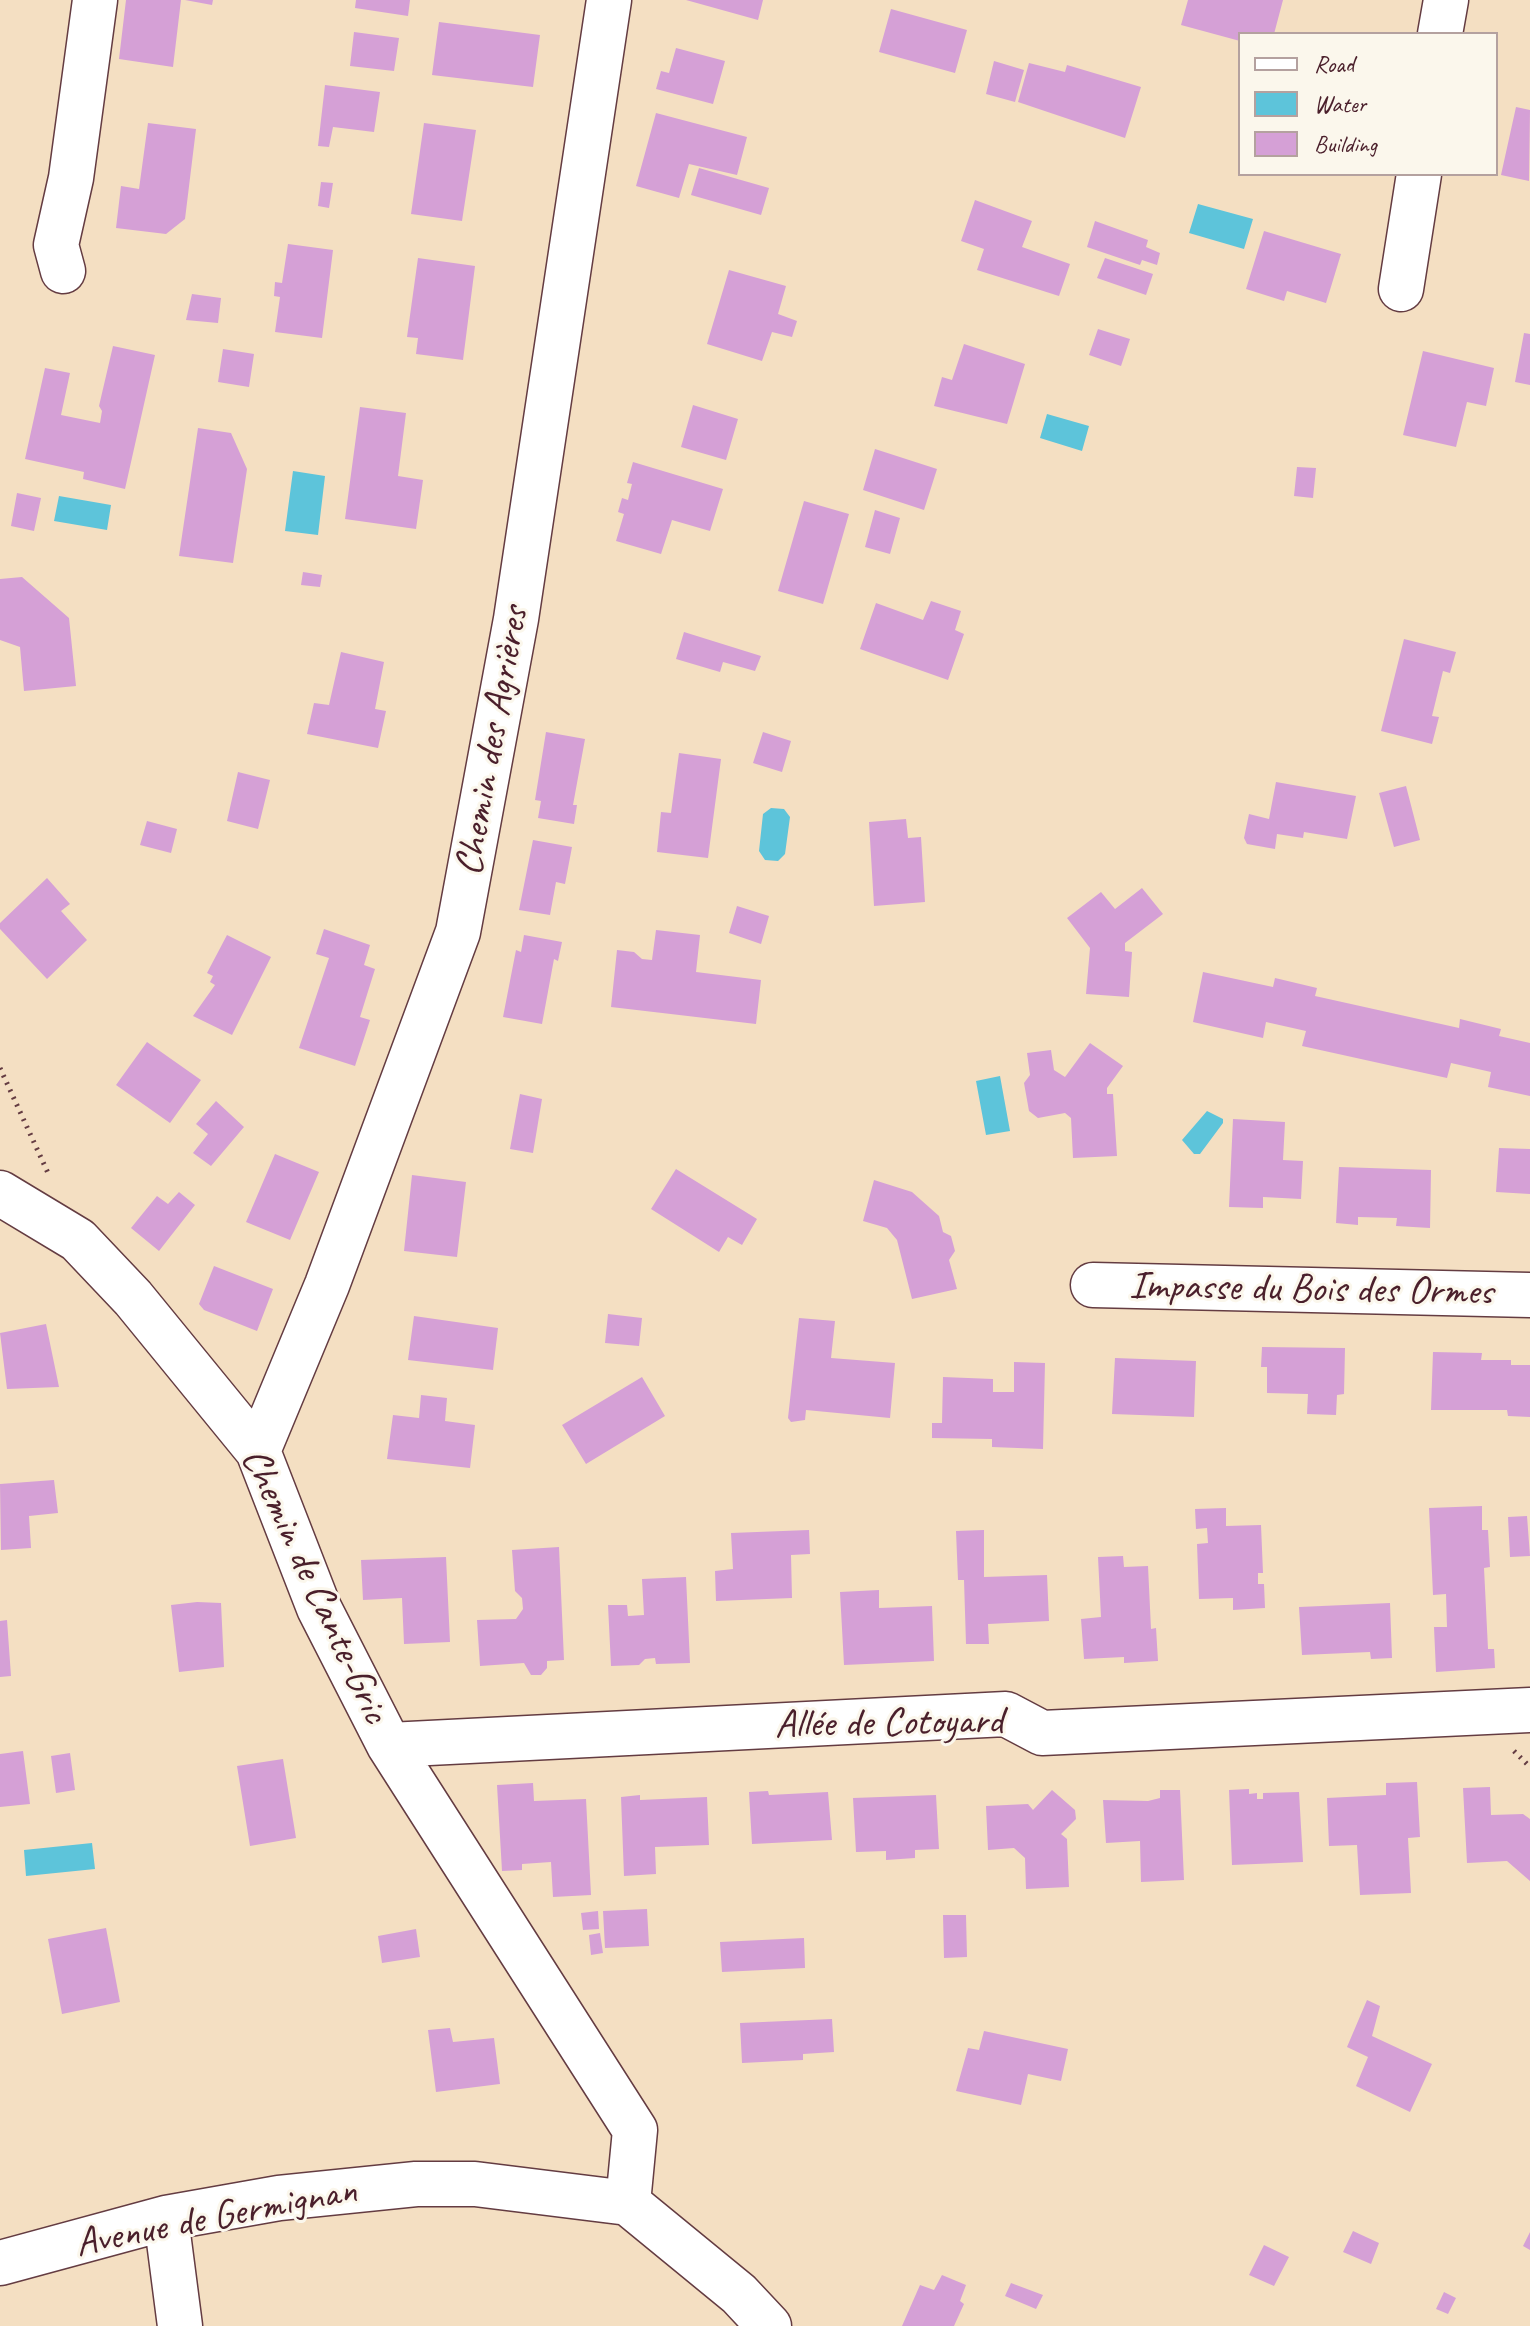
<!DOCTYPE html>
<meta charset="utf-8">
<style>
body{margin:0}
#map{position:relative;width:1530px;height:2326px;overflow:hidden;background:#f4dfc2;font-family:Caveat,sans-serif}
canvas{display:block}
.legend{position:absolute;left:1238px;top:32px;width:260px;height:144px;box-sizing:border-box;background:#fbf7ec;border:2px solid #b4a19f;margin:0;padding:10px 14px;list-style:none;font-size:24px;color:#4a1f2b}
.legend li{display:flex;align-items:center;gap:16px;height:40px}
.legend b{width:40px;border:2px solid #b4a19f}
</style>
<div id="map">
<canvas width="1530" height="2326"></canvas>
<ul class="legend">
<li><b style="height:10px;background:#fff"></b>Road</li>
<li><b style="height:22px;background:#5dc4da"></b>Water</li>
<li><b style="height:22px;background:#d5a0d6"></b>Building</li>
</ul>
</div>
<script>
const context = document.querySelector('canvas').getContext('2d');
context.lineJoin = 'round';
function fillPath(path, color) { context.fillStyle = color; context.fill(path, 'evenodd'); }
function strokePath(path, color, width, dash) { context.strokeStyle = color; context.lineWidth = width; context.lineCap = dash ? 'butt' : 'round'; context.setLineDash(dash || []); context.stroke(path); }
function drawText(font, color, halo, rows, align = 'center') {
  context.font = font + ' Caveat,sans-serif'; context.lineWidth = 6; context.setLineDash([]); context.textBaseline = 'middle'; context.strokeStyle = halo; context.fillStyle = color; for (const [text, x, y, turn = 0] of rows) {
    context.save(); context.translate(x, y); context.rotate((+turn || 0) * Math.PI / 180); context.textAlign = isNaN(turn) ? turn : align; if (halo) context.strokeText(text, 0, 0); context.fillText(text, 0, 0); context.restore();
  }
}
fillPath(new Path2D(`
 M1198,204l55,15 -9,30 -55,-16z
 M1047,414l42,12 -7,25 -42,-13z
 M293,471l32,5 -7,59 -33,-4z
 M59,496l52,9 -4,25 -53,-9z
 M771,808l13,1 6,8 -5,37 -7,7 -13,-1 -6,-9 4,-37z
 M1000,1076l10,55 -24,4 -10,-54z
 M1207,1111l16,8v4l-23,31h-6l-12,-14z
 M92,1843l3,26 -69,7 -2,-26z`), '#5dc4da');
fillPath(new Path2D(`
 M126,0h55l-8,67 -54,-8z
 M185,0h28l-1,5z
 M356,0h54l-2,16 -53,-8z
 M686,0h77l-5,20z
 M1188,0h95l-9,34h-34v7l-59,-16z
 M891,9l76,21 -12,43 -76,-21z
 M439,22l101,13 -7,52 -101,-12z
 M354,32l45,6 -5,33 -44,-5z
 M676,48l49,13 -12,43 -57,-15 5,-18 8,2z
 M994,61l30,9 -9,32 -29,-8z
 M1029,63l36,9 2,-7 74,22 -16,51 -107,-36z
 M325,85l55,7 -6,40 -41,-5 -4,20 -11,-1z
 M1516,107l14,3 -1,71 -28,-6z
 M656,113l91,24 -10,38 -48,-11 -10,34 -43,-12z
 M148,123l48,6 -11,90 -19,15 -50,-6 5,-42 18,3z
 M424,123l52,7 -14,91 -51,-7z
 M699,168l70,20 -8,27 -70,-20z
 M321,182l12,1 -4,25 -11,-2z
 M975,200l57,21 -10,26 48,17 -11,32 -82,-26 7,-21 -23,-8z
 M1095,221l53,19 -2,7 14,6 -3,12 -15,-5 -2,5 -53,-18z
 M1264,231l77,23 -15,49 -39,-12 -3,10 -38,-12z
 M288,244l45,6 -11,88 -47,-6 5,-35 -6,-1 1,-14 7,1z
 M418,258l57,8 -12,94 -47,-6 2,-16 -11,-1z
 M1105,258l48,16 -7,21 -49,-17z
 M729,270l57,16 -8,28 19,7 -5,16 -20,-5 -10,29 -55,-17z
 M192,294l29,4 -3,25 -32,-3z
 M1098,329l32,10 -9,27 -32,-11z
 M1524,333l6,1v51l-15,-3z
 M964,344l61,20 -18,60 -73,-18 8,-29 10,3z
 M113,346l42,9 -30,134 -42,-10 1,-7 -59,-13 20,-91 25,5 -9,42 39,8 2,-12 -3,-5z
 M223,349l31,5 -5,33 -31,-5z
 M1423,351l71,17 -8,38 -19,-4 -11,45 -53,-12z
 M693,405l45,14 -12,41 -45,-13z
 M360,407l46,6 -8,63 25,4 -7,49 -71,-10z
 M198,428l33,5 16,36 -14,94 -54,-7z
 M875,449l62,20 -13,41 -61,-20z
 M633,462l90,27 -13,42 -38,-11 -11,34 -45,-13 8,-27 -6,-2 4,-14 6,2 4,-16 -5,-1z
 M1297,467l19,1 -3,30 -19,-2z
 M17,493l24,5 -7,33 -23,-5z
 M804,501l45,13 -26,90 -45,-13z
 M875,510l25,8 -10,36 -25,-7z
 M303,572l19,3 -2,12 -19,-2z
 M22,577l47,41 7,68 -52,5 -4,-44 -20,-7v-61z
 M931,601l30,10 -6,19 9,4 -16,46 -88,-31 16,-46 47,17z
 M684,632l77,24 -6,15 -32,-9 -3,10 -44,-13z
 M1404,639l52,13 -6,21 -7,-2 -11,45 7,1 -7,27 -51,-13z
 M341,652l43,10 -9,47 11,2 -8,37 -71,-14 7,-31 15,2z
 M546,732l39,7 -12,66h4l-3,19 -36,-6 3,-17 -6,-1z
 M763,732l28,9 -9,31 -29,-9z
 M679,753l42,6 -13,99 -51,-6 4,-40 10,1z
 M238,772l32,8 -12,49 -31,-8z
 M1276,782l80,14 -9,43 -43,-7 -1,6 -26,-4 -2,15 -28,-5 -3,-6 5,-24 20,5z
 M1406,786l14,54 -26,7 -15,-54z
 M906,819l2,19 13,-1 4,65 -51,4 -5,-84z
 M147,821l30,8 -6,24 -31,-8z
 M533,840l39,7 -7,37 -9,-2 -6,33 -31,-5z
 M47,878l23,26 -9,7 26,29 -40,39 -47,-50v-6z
 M1142,888l21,26 -38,29v8l7,1 -3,45 -43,-3 4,-46 -23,-30 34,-26 14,17z
 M737,906l32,10 -8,28 -32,-11z
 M324,929l46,16 -6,20 11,4 -15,48 10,3 -15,46 -56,-18 30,-90 -13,-4z
 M656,930l44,5 -4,37 65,8 -5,44 -145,-17 6,-57 17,2 8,7 10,1z
 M227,935l44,22 -39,78 -39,-19 22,-31 -5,-3 3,-6 -6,-3z
 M524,935l38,7 -4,19 -4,-2 -12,65 -39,-7 13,-67 5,2z
 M1203,972l70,15 2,-9 42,10 -2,8 144,32 1,-9 41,10 -2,7 31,7v53l-42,-9 3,-15 -40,-9 -4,15 -145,-32 4,-15 -40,-9 -3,16 -70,-16z
 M147,1042l54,38 -31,43 -54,-38z
 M1090,1043l33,23 -16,22v6h6l4,62 -44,2 -2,-40 -6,-5 -27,5 -9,-7 -5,-28 6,-8 -3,-22 24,-3 3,20 11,7z
 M520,1094l22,5 -9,54 -23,-4z
 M216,1101l28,26 -33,39 -18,-13 15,-19 -12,-10z
 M1233,1119l52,3 -2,38 20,1 -2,38 -38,-2v11l-34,-1z
 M1499,1148l31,1v45l-34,-2z
 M275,1154l44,18 -29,68 -44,-18z
 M1339,1167l92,3 -1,58 -34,-2 1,-8 -39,-1v8l-22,-2z
 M676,1169l81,50 -15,26 -14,-8 -9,15 -68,-43z
 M412,1175l54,7 -9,75 -53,-6z
 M874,1180l38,12 27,24 4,16 8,4 4,15 -6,9 8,29 -45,10 -15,-59 -10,-12 -24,-7z
 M179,1192l16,13 -36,46 -28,-23 26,-32 11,8z
 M214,1266l59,23 -16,42 -53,-21 -5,-6z
 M608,1314l34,4 -3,28 -34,-3z
 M414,1316l84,12 -5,42 -85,-10z
 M799,1318l36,3 -4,37 64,5 -5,55 -84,-8 -1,10 -14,2 -3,-4z
 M46,1324l13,63 -52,2 -7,-56z
 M1262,1347l83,1 -1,46 -7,1 -1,20 -29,-1 1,-20 -41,-1v-26h-6z
 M1433,1352l49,1 -1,7h30v5h19v52l-22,-1 -1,-6h-76z
 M1115,1358l81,3 -2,56 -82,-3z
 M1014,1362l31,1 -2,86 -51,-2v-8l-60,-1v-15h10l1,-46 50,2v13h21z
 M642,1377l23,39 -79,48 -24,-39z
 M421,1395l26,3 -2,23 30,4 -5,43 -83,-9 6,-44 26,3z
 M54,1480l4,33 -29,3 2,32 -30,2 -1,-66z
 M1482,1506v24h6l2,37 -6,1 4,81h6l1,19 -59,4 -2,-45h13l-1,-33 -13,1 -4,-87z
 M1226,1508v18l35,-1 2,48h-5v11h6l1,24 -32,2v-12l-34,1 -2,-55 11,-1 -1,-15 -11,1 -1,-20z
 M1527,1516l3,40 -20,1 -2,-40z
 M809,1530l1,24 -19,1 1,43 -76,3 -1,-30 18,-2 -2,-36z
 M984,1530v47l63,-2 2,46 -61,3 1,20h-23l-2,-64h-6l-2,-49z
 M559,1547l5,113 -17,1v7l-6,7h-10l-7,-12 -44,3 -3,-46 39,-1 7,-10 -1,-11 -7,-7 -3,-41z
 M1123,1556l1,11 24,-1 3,63 5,-1 2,33 -34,2v-6l-40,2 -3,-40 20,-2 -3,-60z
 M446,1557l4,85 -46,2 -2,-46 -39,2 -2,-40z
 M686,1577l4,86 -34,1 -1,-6 -10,1 -6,6 -28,1 -3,-61h19l1,11 16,-1 -2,-36z
 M879,1590v18l53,-2 2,55 -90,4 -4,-73z
 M197,1602l24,1 3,64 -45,5 -8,-67z
 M1390,1603l2,55 -21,1 -1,-7 -68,3 -3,-48z
 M7,1620l4,56 -11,1v-56z
 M23,1751l7,53 -30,3v-53z
 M70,1753l5,37 -19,3 -5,-37z
 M283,1759l13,79 -46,8 -13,-80z
 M1417,1782l3,55 -12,1 3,55 -51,2 -3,-50 -28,1 -2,-48 59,-3v-12z
 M533,1783l1,18 52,-2 5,96 -38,2 -2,-35 -29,2v6l-20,1 -5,-86z
 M1490,1787l1,28 32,-1 7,5v62l-23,-20 -40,2 -4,-75z
 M1249,1789v5l8,-1v6h6v-6l36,-1 4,70 -71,3 -3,-75z
 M1052,1790l23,20 1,9 -15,15 6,5 2,48 -43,2 -1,-31 -11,-10 -26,2 -2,-44 42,-2 5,6z
 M1160,1790h20l4,90 -43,2 -1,-41 -34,2 -3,-43 45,1 12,-3z
 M768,1791l1,4 59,-3 4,48 -80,4 -3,-52z
 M640,1795v5l67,-3 2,48 -54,2 1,27 -32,2 -3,-79z
 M936,1795l3,54 -24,1v8l-29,2v-9l-30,1 -3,-54z
 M647,1909l2,37 -44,2 -2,-37z
 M598,1911l1,18 -16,1 -2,-17z
 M943,1915h23l1,42 -23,1z
 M106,1928l14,74 -58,12 -14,-75z
 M416,1929l4,28 -38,6 -4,-27z
 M600,1933l3,20 -12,2 -2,-20z
 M804,1938l1,30 -83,4 -2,-30z
 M1367,2000l13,6 -8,30 60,28 -22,48 -54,-26 12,-29 -21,-10z
 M832,2019l2,33 -31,2v6l-61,3 -2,-40z
 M450,2028l3,14 41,-4 6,46 -64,8 -8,-62z
 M984,2031l84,18 -7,32 -33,-7 -7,31 -65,-14 12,-43 11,2z
 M1353,2231l26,12 -8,21 -28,-12z
 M1530,2232v18l-7,-4z
 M1264,2245l25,12 -15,29 -25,-11z
 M942,2275l24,10 -6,16 4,3 -10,22h-52l18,-41 14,5z
 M1011,2283l32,12 -7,14 -31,-13z
 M1444,2292l12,6 -8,16 -12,-5z`), '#d5a0d6');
const minor = new Path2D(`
 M1440,34l6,-34
 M63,271l-7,-26 15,-67 24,-178
 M1401,289l18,-115
 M0,1193l78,47 55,58 125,153 61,157 70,137 246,385 -7,73
 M1093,1285l437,10
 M258,1451l69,-166 131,-353 58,-313 93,-619
 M389,1745l617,-31 36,19 488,-23
 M166,2218l14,108
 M0,2263l166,-45 113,-20 137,-14h59l153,19 111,91 30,32`);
strokePath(minor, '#643c42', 47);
strokePath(new Path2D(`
 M0,1068l48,105
 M1514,1751l16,16`), '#643c42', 5, [2, 6]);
strokePath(minor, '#fff', 44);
drawText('40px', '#4a1f2b', '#fbf7ec', [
 ["Chemin des Agrières",493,741,-80],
 ["Impasse du Bois des Ormes",1311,1290,1],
 ["Chemin de Cante-Gric",314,1586,65],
 ["Allée de Cotoyard",889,1724,-1],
 ["Avenue de Germignan",216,2218,-11]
]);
</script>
